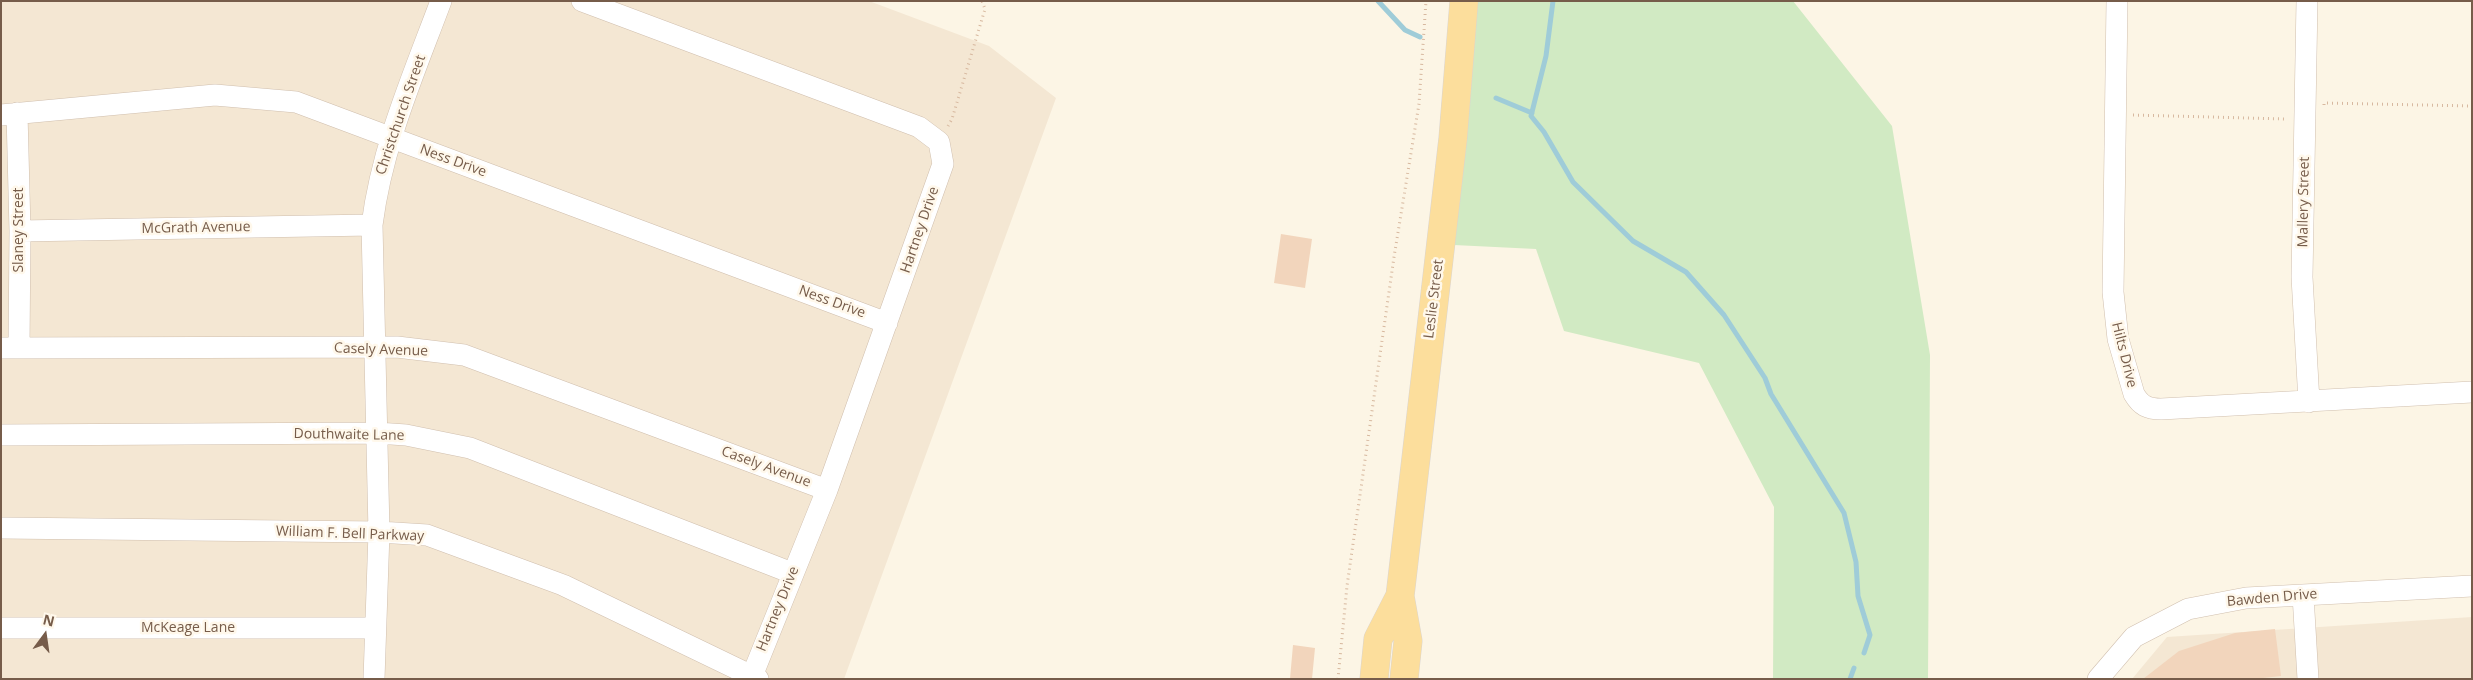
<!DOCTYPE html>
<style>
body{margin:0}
#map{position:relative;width:2473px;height:680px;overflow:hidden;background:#fcf5e5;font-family:"Open Sans",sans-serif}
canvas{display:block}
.frame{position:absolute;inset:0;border:2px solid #765c4a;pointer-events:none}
.north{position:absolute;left:20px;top:610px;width:50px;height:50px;-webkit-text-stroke:4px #fff8eb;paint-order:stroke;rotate:14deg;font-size:14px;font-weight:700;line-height:20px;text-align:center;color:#765c4a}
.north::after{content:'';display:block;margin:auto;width:18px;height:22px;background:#765c4a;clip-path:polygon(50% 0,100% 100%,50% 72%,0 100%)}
</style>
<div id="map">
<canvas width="2473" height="680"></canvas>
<div class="frame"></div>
<div class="north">N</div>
</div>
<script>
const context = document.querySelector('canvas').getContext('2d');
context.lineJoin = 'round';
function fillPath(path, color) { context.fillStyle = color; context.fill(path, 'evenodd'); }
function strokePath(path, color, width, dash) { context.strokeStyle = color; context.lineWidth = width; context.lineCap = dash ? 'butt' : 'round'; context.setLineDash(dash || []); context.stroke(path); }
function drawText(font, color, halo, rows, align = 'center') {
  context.font = font + ' "Open Sans",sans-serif'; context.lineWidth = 5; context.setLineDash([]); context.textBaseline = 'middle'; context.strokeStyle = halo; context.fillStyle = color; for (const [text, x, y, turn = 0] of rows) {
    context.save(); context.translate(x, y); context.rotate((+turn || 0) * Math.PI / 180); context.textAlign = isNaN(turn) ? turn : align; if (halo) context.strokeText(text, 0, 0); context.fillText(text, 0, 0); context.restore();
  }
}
fillPath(new Path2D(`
 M1,1h868l120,45 67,52 -212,581h-843z
 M2472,617v62h-340l35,-42z`), '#f4e7d3');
fillPath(new Path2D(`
 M1470,1h323l99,125 38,229 -2,324h-155l1,-172 -75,-144 -135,-32 -28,-82 -82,-4z`), '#d1eac3');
strokePath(new Path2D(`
 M1378,1l27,29 15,7
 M1553,1l-7,55 -15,60 13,16 29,50 60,59 53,31 38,43 41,63 6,16 73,119 12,49 2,34 12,39 -6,18
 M1496,98l36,15
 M1850,679l4,-11`), '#9fccd8', 5);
fillPath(new Path2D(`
 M1281,234l31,5 -7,49 -31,-5z
 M2275,629l6,47 -27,3h-111l36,-28 56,-18z
 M1293,645l22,3 -3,31h-22z`), '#f2d5bc');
const minor = new Path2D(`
 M582,1l337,126 20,15 4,22 -116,326 -75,186
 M2117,1l-4,291 5,47 16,55c7,12 14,15 27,15l311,-17
 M2307,1l-5,276 7,125
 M17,113l3,118 -1,117
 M1,115l214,-20 81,7 591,221
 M20,231l352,-6
 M1,348l396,-1 67,8 363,135
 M1,435l376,-2 29,2 64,13 322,125
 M1,528l378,4 48,3 136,50 195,94
 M2303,595l5,84
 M1,628h374
 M374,679l5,-147 -7,-307c10,-79 41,-149 69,-224
 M2098,679l36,-42 54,-28 58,-11 226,-12`);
const major = new Path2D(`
 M1374,679l4,-40 22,-43
 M1404,679l4,-38 -8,-45 53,-458 11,-137`);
strokePath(minor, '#d0bfae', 22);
strokePath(major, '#dbd5d0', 29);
strokePath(new Path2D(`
 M2324,105v-2l148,3
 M2133,115l153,4
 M948,126l4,-7 33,-110 -3,-8
 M1338,679l9,-93 47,-329 25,-153 7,-103`), '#d7b89f', 3, [1, 4]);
strokePath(minor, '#fff', 21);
strokePath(major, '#fcde9c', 28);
drawText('14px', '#765c4a', '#fff8eb', [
 ["Christchurch Street",401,115,-71],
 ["Ness Drive",453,161,20],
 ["Mallery Street",2304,202,-89],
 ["McGrath Avenue",196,228,-1],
 ["Slaney Street",19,230,-90],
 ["Hartney Drive",920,230,-71],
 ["Leslie Street",1434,299,-83],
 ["Ness Drive",832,302,20],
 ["Casely Avenue",381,350,2],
 ["Hilts Drive",2124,355,76],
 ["Douthwaite Lane",349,435,1],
 ["Casely Avenue",766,467,20],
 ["William F. Bell Parkway",350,534,2],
 ["Bawden Drive",2272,598,-5],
 ["Hartney Drive",778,609,-68],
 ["McKeage Lane",188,628]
]);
</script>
